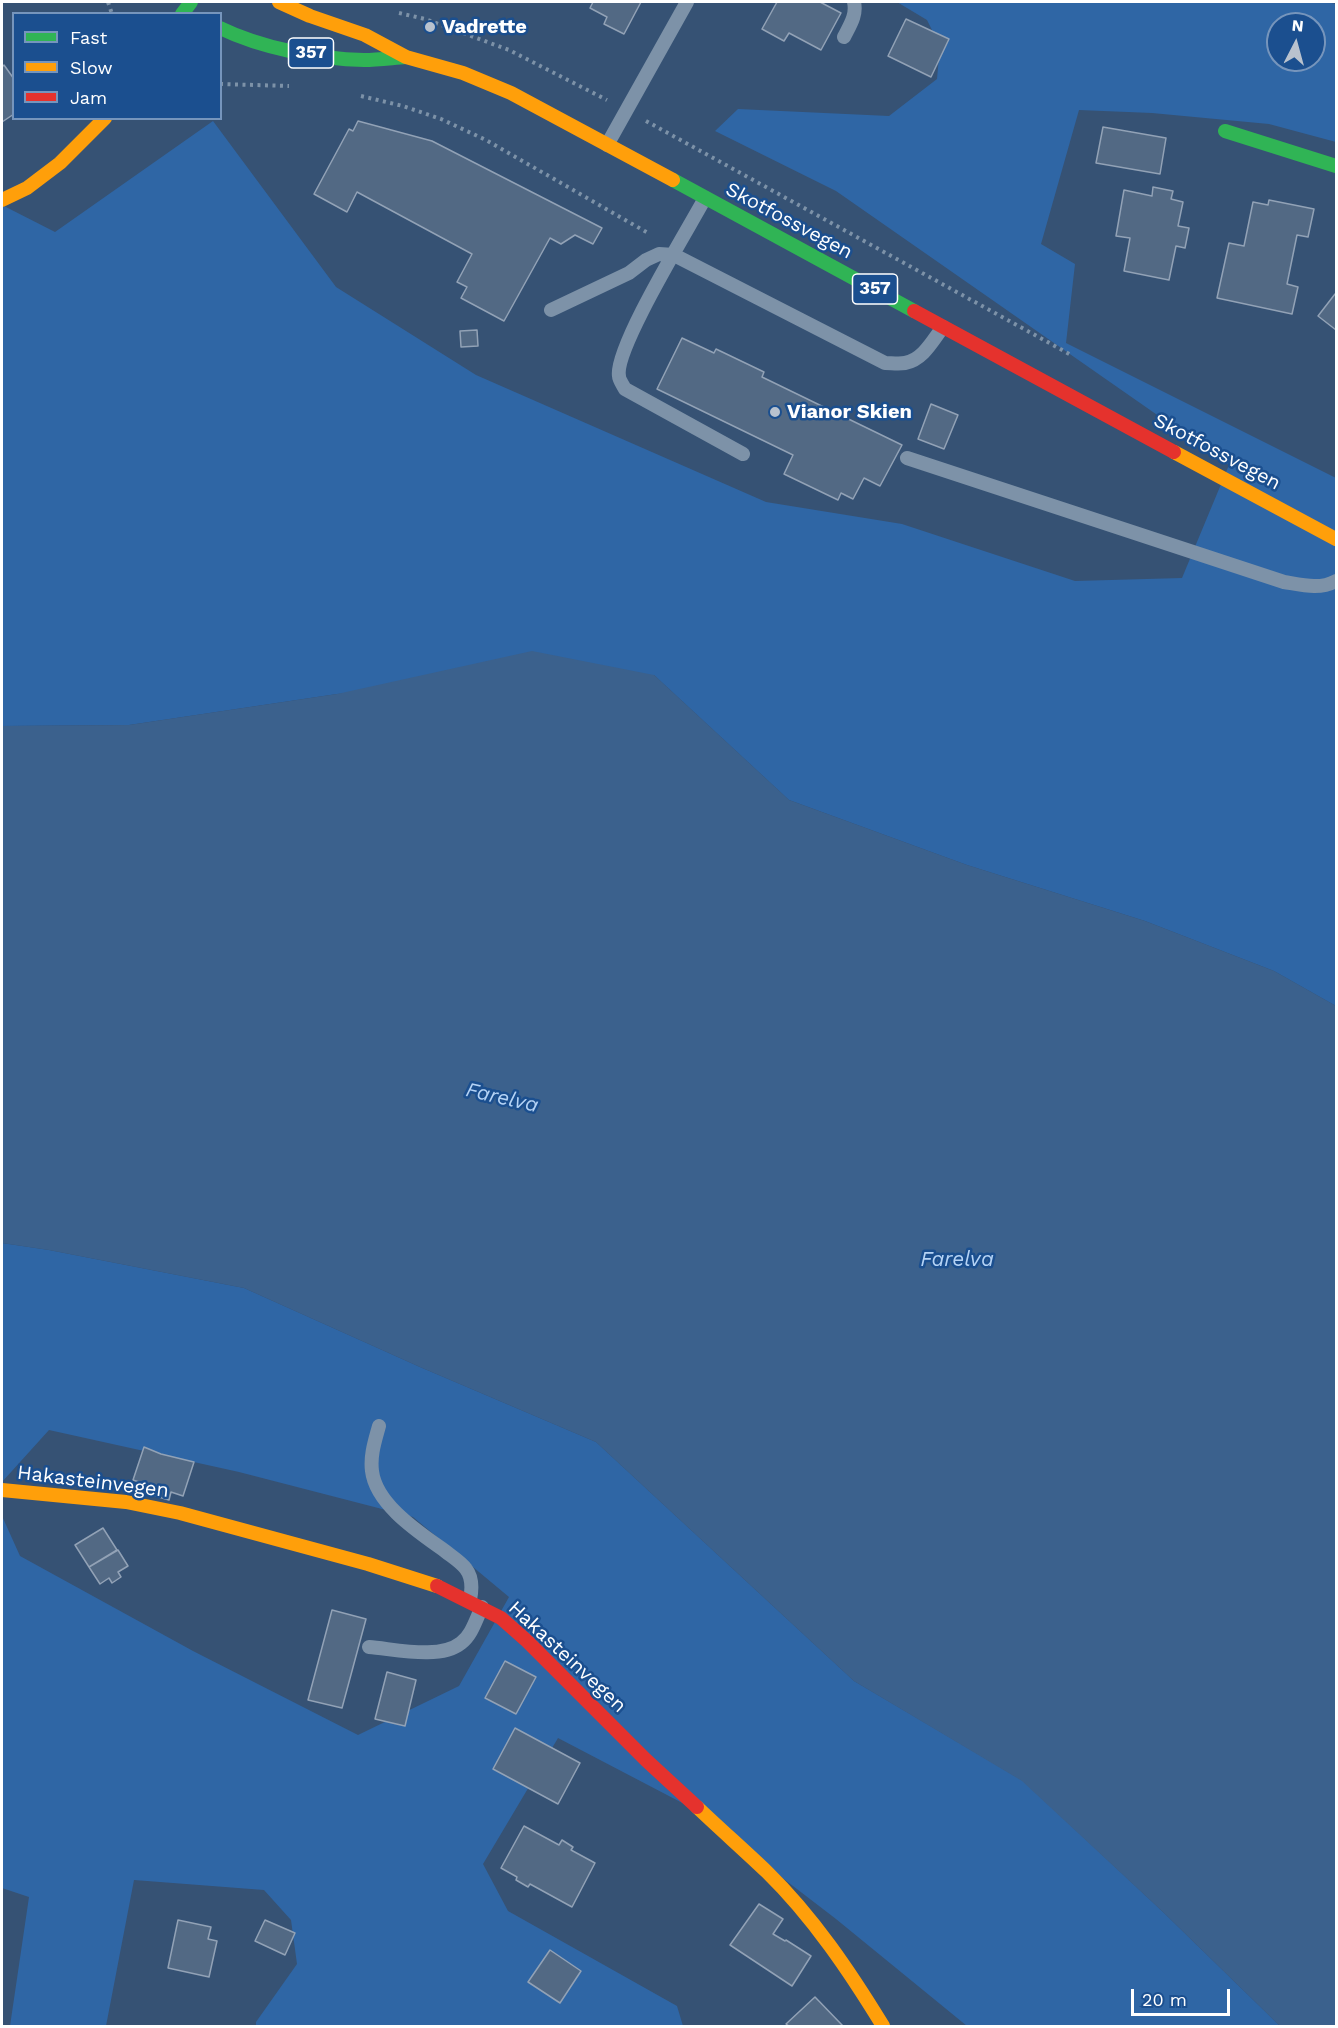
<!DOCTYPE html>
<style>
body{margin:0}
#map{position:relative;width:1338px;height:2028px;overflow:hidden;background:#365274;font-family:"Work Sans",sans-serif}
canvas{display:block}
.frame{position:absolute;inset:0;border:3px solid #fff;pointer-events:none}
.legend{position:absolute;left:12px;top:12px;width:210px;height:108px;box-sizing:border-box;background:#1b4f8f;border:2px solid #7695bc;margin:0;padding:8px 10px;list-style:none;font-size:18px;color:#fff}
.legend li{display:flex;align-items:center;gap:12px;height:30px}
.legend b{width:30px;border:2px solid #7695bc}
.north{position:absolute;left:1266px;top:12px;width:60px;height:60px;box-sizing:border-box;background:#1b4f8f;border:2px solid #7695bc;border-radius:50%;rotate:6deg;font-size:16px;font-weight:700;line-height:24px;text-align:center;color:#fff}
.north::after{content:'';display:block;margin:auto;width:21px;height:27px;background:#b9c2ce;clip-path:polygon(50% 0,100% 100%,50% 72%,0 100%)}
.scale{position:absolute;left:1131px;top:1989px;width:99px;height:27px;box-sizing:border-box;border:3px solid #fff;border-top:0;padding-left:8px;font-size:18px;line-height:21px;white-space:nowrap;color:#fff;-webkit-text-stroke:4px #1b4f8f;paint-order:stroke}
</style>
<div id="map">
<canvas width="1338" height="2028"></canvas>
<div class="frame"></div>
<ul class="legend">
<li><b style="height:8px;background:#30b455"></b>Fast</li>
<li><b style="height:8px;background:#ff9f0a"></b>Slow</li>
<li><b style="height:8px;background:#e5322d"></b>Jam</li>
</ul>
<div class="north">N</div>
<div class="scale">20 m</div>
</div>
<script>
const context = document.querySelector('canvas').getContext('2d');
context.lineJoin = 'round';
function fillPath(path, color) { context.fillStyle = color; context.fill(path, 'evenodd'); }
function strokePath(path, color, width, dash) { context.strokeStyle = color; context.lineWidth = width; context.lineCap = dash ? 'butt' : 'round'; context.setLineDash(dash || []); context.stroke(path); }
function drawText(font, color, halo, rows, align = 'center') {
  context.font = font + ' "Work Sans",sans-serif'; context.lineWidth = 5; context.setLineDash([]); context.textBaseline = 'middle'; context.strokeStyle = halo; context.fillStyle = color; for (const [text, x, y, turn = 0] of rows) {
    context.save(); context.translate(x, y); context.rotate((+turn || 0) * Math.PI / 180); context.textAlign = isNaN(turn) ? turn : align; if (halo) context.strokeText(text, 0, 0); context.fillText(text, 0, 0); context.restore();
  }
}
fillPath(new Path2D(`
 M897,2h430l9,2v138l-67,-18 -117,-11 -73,-3 -38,134 34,20 -9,79 270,135v528l-62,-35 -129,-50 -178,-56 -178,-65 -135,-125 -317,19 -208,31 -127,1v-521l53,27 158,-111 123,166 140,88 290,127 136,22 173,57 107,-3 47,-113 -393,-274 -121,-60 23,-22 151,7 48,-37 3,-33 -13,-26zM1278,24h36v36h-36z
 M2,1243l47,7 195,38 176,79 176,75 258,239 168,99 140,131 118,115h-313l-131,-107 -146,-112 -132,-69 -75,126 25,47 169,95 6,20h-427v-4l41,-58 -6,-44 -27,-30 -130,-10 -28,146h-96l19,-129 -27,-9v-372l18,40 173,95 165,84 101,-49 50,-89 -96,-80 -174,-45 -190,-42 -47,52z`), '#2f66a5');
fillPath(new Path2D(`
 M532,651l122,24 135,125 178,65 178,56 129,50 62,35v1020h-56l-118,-115 -140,-130 -168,-100 -258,-239 -176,-75 -176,-79 -195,-38 -47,-7v-517l127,-1 208,-31z`), '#3b618d');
const building = new Path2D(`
 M593,2h48l-17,32 -20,-10 3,-7 -17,-9z
 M777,2h43l21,11 -20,37 -32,-17 -5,8 -22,-12z
 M906,19l43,20 -18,38 -43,-21z
 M4,65l10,14v35l-12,8v-55z
 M358,121l74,20 170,87 -9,16 -18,-9 -14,9 -11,-6 -46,83 -43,-23 6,-11 -10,-5 15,-28 -115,-62 -10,20 -33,-18 35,-65 4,2z
 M1103,127l63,11 -6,36 -64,-11z
 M1153,187l20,4 -2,8 12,3 -5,24 11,2 -4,20 -9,-2 -7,34 -45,-9 6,-33 -14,-2 8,-46 28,6z
 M1269,200l45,9 -6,28 -11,-2 -10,49 11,3 -6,27 -75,-16 12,-55 15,3 9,-44 15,3z
 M1335,294l1,1v35l-18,-14z
 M477,330l1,16 -17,1 -1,-16z
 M682,338l32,15 2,-4 48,23 -2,5 140,68 -22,41 -16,-8 -11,21 -12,-6 -3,7 -54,-26 9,-19 -136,-66z
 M931,404l27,11 -14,34 -26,-10z
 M144,1447l17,7 33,8 -11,34 -12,-4 -2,8 -24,-7 3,-8 -15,-5z
 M103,1528l14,22 -28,17 -14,-22z
 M118,1550l10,16 -10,6 3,5 -9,6 -3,-5 -9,6 -11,-17z
 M332,1610l34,9 -24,89 -34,-8z
 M505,1661l31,16 -20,37 -31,-16z
 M387,1672l29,8 -11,46 -30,-7z
 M515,1728l65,35 -22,41 -65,-35z
 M524,1826l35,19 3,-5 11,7 -2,3 24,13 -23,44 -42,-23 -2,3 -12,-7 1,-3 -16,-9z
 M759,1904l24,15 -10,15 12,7 1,-1 25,16 -19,30 -62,-41z
 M178,1920l33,7 -3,12 9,2 -8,36 -41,-9z
 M265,1920l30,13 -10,22 -30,-14z
 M550,1950l31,21 -21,32 -32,-21z
 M815,1997l28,29h-54l-3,-2z`);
fillPath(building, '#526984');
strokePath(building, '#92a2b6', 1.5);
strokePath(new Path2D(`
 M108,2l4,12
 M399,13l26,6 84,31 98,50
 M220,84l69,2
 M361,96l42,10 38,13 45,21 162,93
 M646,121l427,235`), '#7d92a8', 4, [3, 4.5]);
strokePath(new Path2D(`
 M844,37c6,-12 13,-22 10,-35
 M607,145l80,-143
 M705,198c-16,30 -91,151 -86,178 0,4 4,9 6,13l118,65
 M551,310l78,-37 17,-13 13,-6 15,1 211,108c6,0 14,1 20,0 18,-3 28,-23 38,-36
 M907,458l377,124c18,3 36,8 52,-1
 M379,1426c-4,15 -9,29 -7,45 4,34 48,62 73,80 6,5 16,11 21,18 7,9 6,21 4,31
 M369,1647c26,2 71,13 92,-4 11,-8 15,-24 21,-36`), '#7d92a8', 14);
strokePath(new Path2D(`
 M182,14l9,-12
 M220,28c41,20 98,31 144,32 14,0 28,-2 42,-3
 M1225,131l111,35
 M673,180l241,131`), '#30b455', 14);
strokePath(new Path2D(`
 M279,2l31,14 55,19 41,22 57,16 48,20 162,87
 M2,200l25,-12 33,-25 45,-45
 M1174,452l162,87
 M2,1490l124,12 54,11 188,51 69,22
 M697,1807c23,22 47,43 70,65 46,45 83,100 116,154`), '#ff9f0a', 14);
strokePath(new Path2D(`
 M914,311l260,141
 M437,1586l64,32 26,23 119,119 51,47`), '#e5322d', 14);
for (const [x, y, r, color] of [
 [430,27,6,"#b9c2ce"],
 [775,412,6,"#b9c2ce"]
]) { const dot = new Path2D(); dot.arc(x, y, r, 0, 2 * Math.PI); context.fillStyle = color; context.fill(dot); strokePath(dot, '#1b4f8f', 2); }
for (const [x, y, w] of [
 [311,53,45],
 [875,289,45]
]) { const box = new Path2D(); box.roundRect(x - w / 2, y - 15, w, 30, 4.5); context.fillStyle = '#1b4f8f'; context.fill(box); strokePath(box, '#fff', 1.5); }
drawText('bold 18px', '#fff', null, [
 ["357",311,53],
 ["357",875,289]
]);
drawText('bold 20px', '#fff', '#1b4f8f', [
 ["Vadrette",442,27],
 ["Vianor Skien",787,412]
], 'left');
drawText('20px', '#fff', '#1b4f8f', [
 ["Skotfossvegen",789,221,28],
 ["Skotfossvegen",1217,452,28],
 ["Hakasteinvegen",93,1482,7],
 ["Hakasteinvegen",567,1657,43]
]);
drawText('italic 21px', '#b5d3f5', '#1b4f8f', [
 ["Farelva",502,1098,13],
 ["Farelva",957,1260]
]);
</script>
